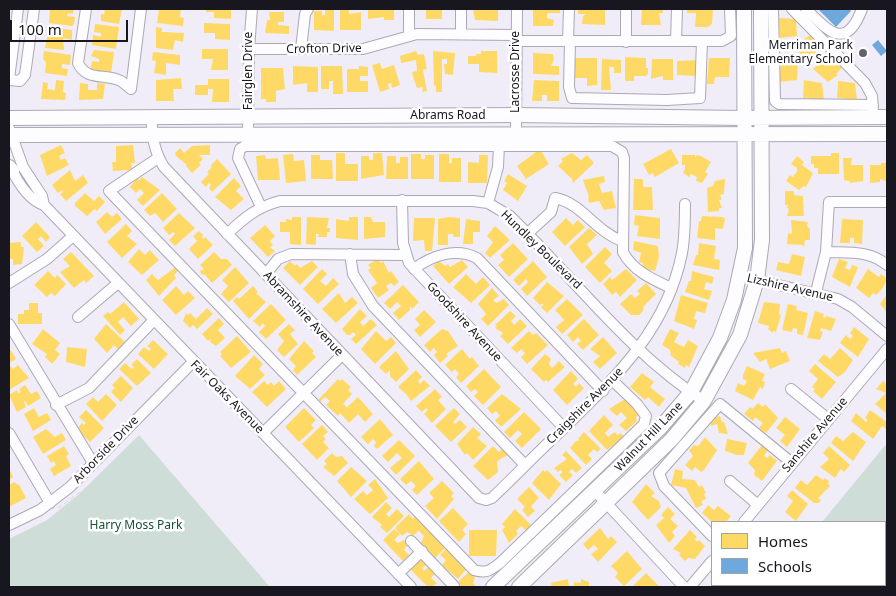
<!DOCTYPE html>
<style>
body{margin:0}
#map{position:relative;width:896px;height:596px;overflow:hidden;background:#f0edf9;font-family:"Noto Sans",sans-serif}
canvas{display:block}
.frame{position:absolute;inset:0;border:10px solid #18161f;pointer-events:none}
.legend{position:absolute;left:711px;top:521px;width:175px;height:65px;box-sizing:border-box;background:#fff;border:1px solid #a3a2a5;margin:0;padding:6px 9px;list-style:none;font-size:15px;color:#18161f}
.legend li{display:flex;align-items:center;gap:10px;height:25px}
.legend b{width:25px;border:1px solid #a3a2a5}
.scale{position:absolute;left:10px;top:20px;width:118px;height:22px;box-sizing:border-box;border:2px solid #18161f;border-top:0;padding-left:6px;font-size:15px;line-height:18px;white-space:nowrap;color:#18161f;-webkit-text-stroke:4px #fff;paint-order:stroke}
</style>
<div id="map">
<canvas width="896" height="596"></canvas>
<div class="frame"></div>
<ul class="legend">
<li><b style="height:14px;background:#ffd966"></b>Homes</li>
<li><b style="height:14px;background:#6fa8dc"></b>Schools</li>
</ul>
<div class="scale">100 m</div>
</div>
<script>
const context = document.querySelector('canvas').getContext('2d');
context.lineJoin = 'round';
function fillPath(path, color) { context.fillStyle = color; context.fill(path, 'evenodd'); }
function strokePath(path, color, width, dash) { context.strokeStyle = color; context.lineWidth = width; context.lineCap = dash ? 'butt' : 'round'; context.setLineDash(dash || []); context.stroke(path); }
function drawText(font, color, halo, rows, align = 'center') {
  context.font = font + ' "Noto Sans",sans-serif'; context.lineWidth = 5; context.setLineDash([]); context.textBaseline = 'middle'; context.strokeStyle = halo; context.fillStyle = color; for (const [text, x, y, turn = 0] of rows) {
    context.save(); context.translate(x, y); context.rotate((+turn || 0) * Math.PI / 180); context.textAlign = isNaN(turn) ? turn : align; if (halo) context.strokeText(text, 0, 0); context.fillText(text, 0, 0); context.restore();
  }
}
fillPath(new Path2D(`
 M139,435l131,152h-261v-48l38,-19 31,-25z
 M887,443v144h-118l2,-2h114v-63h-63z`), '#cfddd9');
fillPath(new Path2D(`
 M50,9h24l-1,5 -5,-1 -1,3 8,1 -1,7 -2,2 -23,-3z
 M105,9h17l-3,15 -18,-3v-7h3z
 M159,9h22l-1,8 4,1 -1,8 -26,-3z
 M206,9h25v10l-17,-1v-6h-8z
 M325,9h9v22l-20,-1v-19h8v4h3z
 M340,9h9v5l12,-2v18h-21z
 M368,9h26v11h-10v-3l-16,2z
 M426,9h16v10h-16z
 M473,9h25v12l-23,-1z
 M533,9h27v4h-13v5l7,2 -1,6h-20z
 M578,9h27v16l-23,-1 1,-8 3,-2h-8z
 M642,9h21v4h-4l2,12h-20z
 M687,9h26l-1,15 -4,3h-13l1,-14h-9z
 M269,12h15v10h-6v3l11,1v8l-24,-1 2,-13h3z
 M779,18l17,1 1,17 -17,2z
 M204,23l26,1v16l-15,-1v-6h-11z
 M95,24l24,3 -3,22 -24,-4 1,-10 8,2v-4l-7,-1z
 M49,27l23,3v10l-9,-2 1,12 -19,-2z
 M156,27l6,1v4h3l19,1 -1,9 -8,-2 -2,10 -17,-2z
 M810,35l11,13 -14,14 -13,-16z
 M202,49h26v21h-17l2,-11h-11z
 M94,50l20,2 -3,22 -21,-3 2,-10 7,1v-3l-8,-3z
 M44,51l27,4 -1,10 -8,-1v4l6,1 -1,7 -22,-3 1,-11 -3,-3z
 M416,51l2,4 6,-1 3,15 -4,1 4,21 -5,1 1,-5 -6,1 -3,-8 -2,-8 5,-1 -1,-11 -15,3 -1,-7z
 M433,51l22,2 -2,22 -8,-1 -1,-10h3v-5h-5v33h-6v-6l-2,-1z
 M481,51h16v22l-18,-1v-8h-11v-8h8v-2h5z
 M153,52l27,3v10l-14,-2v12l-12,-2 2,-12 -4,-1z
 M533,53l20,1 1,6 -3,6h8v9l-26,-1z
 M625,57l21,1v10h2v6l-2,2h-12v5h-9z
 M574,58h23v27l-10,1v-8h-13z
 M709,58h21l-1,19h-14l-1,7h-7z
 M830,58l12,10 -6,6 2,1 -10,7 -15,-13 9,-8 2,3z
 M602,59l19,1v13h-7v-6h-5l2,23h-10z
 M652,59h21v21h-10v-4l-12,3z
 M698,60l-1,16 -20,-1v-14z
 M781,62l17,1 -1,17 -18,2z
 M380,63l2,6 12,-4 6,20 -8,3 -1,-5 -3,1 1,5 -9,3 -8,-27z
 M293,66l25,1v25h-11v-9l-14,2z
 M321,66h21l1,28h-10v-13h-4v8h-8z
 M359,66l9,1v9h-8v5h8v11h-21v-23h12z
 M261,68h22l2,21 -9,2v11h-10v-3h-5z
 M181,78l1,11h-9l1,12h-18v-21z
 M208,79h21v23h-17l1,-13h-5v6h-13v-10h13z
 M56,80l8,1 -1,11 3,1 -1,7 -24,-1 2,-17 5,1 -1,6 8,1z
 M534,80l25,1v20h-12v-6h-5v6h-10z
 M804,80l18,3 2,17 -21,-2z
 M838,81l17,2 2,17 -20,-2z
 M80,83l8,1v6h9v-7l8,1 -2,15 -24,1z
 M61,145l4,8 -6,3 2,4 4,-2 4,7 -22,11 -7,-21z
 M133,145l2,18h-4l1,7 -19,1 -1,-9h4v-16z
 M210,145v10h-11l4,4 -4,4 2,2 -9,8 -6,-7 1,-1 -11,-9 -1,-3 5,-5 4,5 8,-7z
 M540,149l9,15 -23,15 -9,-13z
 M671,149l8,14 -24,14 -2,-4 -4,2 -6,-11z
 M336,153h9v11h13v17h-22z
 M373,153h9l2,22 -23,4v-23h8v4h4z
 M572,153l9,7 6,-5 7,8 -21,20 -1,-4 -14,-13 5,-5 -2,-2z
 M831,153h8v21h-21v-6h-4v-4h-3v-8h20z
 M293,154l1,7 10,-1 2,21 -20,2 -3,-28z
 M411,154h10v5h4v-4h9v24h-23z
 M439,154h10v9h3v-5h9v24h-22z
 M265,155l1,4 12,-1 2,22h-22l-2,-24z
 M311,155h9v5h12l1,19h-22z
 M479,155h9l-1,28h-19v-21l11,1z
 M682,155h13v3l2,-3 4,1 10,6 -6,10 3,2 -6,9 -6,-2 1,-4 -6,-3 -2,3 -6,-4 2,-4v-4h-3z
 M387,156h9v7h4v-6h8v22h-22z
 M797,156l7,6 -2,3 11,8 -7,14 -2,-1 -5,4 -13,-9 4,-6 3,2 4,-6v-3l-6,-4z
 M843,158h9l-1,7h12v16l-13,2v-2l-6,-1z
 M217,159l14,15 -19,18 -3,-4 2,-3 -2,-2 -3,4 -5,-5 8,-8 -2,-2 5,-5 -1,-2z
 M881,163h6v19l-7,-3v3l-10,1v-18h11z
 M70,170l5,11 8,-6 5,8 -22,18 -6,-7 3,-2 -1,-2 -4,3 -6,-8z
 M508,174l19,12 -9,15 -15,-11 4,-7 -3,-2z
 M604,176l1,6 -6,2 3,9 10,-2 4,17 -12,2 -5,-9 -10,2 -1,-5 1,-1 -6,-17z
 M142,177l18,13 -17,16 -6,-6 7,-7 -4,-4 -4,4 -6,-6 7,-9 2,2z
 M234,178l7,8 -5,5 8,8 -13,11 -16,-13z
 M634,179h9v8h9l1,23h-20z
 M725,179l-1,15 -4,1 2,5h-3l3,8h-3v3l-11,1 -1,-24 6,-2 2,-5z
 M785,191h9v4l9,1 1,20h-17l2,-7 -3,-2 3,-2h-4z
 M85,193l9,8 5,-5 6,6 -8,9 -2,-2 -8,7 -12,-10v-3z
 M162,193l15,16 -14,13 -8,-9 -5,3 -6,-6z
 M107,212l5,5 5,-4 5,6 -17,15 -9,-12z
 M179,213l16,15 -20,18 -6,-6 6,-6 -2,-2 -4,3 -6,-7z
 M635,215l25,3v21l-23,-3 2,-10 -5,-1z
 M702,216l21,1 2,2 -2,10 -8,-1v12l-18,-2 2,-17h2z
 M292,217h9v28l-11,-1v-12h-10v-10h6v-3l6,1z
 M307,217l22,1 -2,10h3v4h-3v5h-9l1,-3h-3v11l-10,-1z
 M349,217h9v23l-22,-2v-19l13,2z
 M364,217h7l2,5h12v15l-21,2z
 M449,217l11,1v19h-6l-1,-3h-5v11h-10v-26z
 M414,218h21l-3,33h-7l-1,-11 -11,1z
 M566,218l7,7 5,-5 7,7 -20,19 -13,-14z
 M466,219l14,2v11h-7v12h-10z
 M842,219l21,1 -1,24 -8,-1v-5h-4v5h-10z
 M791,220l17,2 -1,4 3,3v11h-5l-1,7 -2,-2 -15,-1 1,-11 4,1z
 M36,222l14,15 -4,5 -5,-6 -3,3 6,7 -7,6 -15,-16z
 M126,224l6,7 -5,5 10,8 -15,14 -15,-16z
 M265,225l10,11 -5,5 3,4 -3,2 5,4 -7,6 -18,-19z
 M495,226l15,14 -20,18 -5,-5 8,-11 -6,-6z
 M589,228l8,7 -10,9 6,10 -11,10 -13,-17z
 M199,231l4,4 -1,2 1,2 2,-2 8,8 -15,14 -9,-10 8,-8 -4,-5z
 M634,241l24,5 1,11 -4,14 -13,-3 1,-5 -4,-1 2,-9 -8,-3z
 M21,242v5h3l-2,17 -9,1v-6h-4v-16z
 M513,243l15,16 -19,18 -11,-12 6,-5 -4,-5z
 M699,243l17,3 -2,13 6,1 -1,10 -26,-5 3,-10h2z
 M605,247l7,7 -8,9 8,8 -12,12 -15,-16z
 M139,249l6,6 5,-5 9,10 -17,15 -14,-13z
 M71,252l23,24 -8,7 -2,-3 -10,8 -14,-16 10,-6 -7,-7z
 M214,252l7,7h6l5,6 -20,18 -7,-8 -4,-1 -1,-3 4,-2 -4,-4z
 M792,254l13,3 -4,19 -25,-6 2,-8 11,2z
 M377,259l4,4 2,-2 6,12 2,-2 8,11 -5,4 -3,-3 -5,3 3,4 -11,8 -7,-10 6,-5 -9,-13 3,-2 -3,-3z
 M839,259l9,3 -3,6 5,2 2,-5 6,2 -8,20 -18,-10z
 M462,260l6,7 -19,17 -16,-18 6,-5 6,5 3,-2 2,3z
 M290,261l5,5 2,-2 3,4 12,-7 6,6 -18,18 -17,-17z
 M533,261l14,16 -20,19 -6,-7 7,-7 -2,-3 -7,7 -6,-6z
 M176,267l3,3 -5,5 2,3 -17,18 -13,-16 6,-6 6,6z
 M235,267l14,16 -20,19 -8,-8 7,-8 -6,-6z
 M322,269l5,5 -7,7 6,5 7,-8 6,6 -21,20 -15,-15z
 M626,269l11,11 -17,17 -4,-5 -4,3 -9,-11 7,-7 2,3z
 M868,269l11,8 2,-3 6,5 -4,9 -7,7 -3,-2 -4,5 -13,-10z
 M48,271l7,7 2,-3 9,9 -11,12 -4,-3 -4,4 -13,-12z
 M692,271l22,6 -2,7 -6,-2 -2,7 8,2 -3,9 -24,-8 4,-11h2z
 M466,274l10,10 7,-7 7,8 -19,18 -18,-16z
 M547,282l17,14 -17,17 -6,-6 4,-4 -5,2 -7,-7z
 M646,283l10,11 -12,12 -1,5 -4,4h-8l-11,-11 11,-10 4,4 5,-4 -3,-3z
 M403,285l16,17 -7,7 -2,-3v4l-11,10 -6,-7 8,-7 -4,-4 -7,7 -6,-6z
 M176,286l8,9 4,-4 7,7 -19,17 -14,-15z
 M253,286l5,6 -2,1 10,9 -17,17 -16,-18 4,-4 2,2z
 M492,288l7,8 -6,4 3,3 8,-4 5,6 -21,21 -7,-7 5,-5 -8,-10z
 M339,293l6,10 7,-6 6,6 -22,20 -14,-14z
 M887,294v18l-7,-8z
 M681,295l27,8 -3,10 -9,-2 -2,8 3,1 -3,9 -20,-8z
 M567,299l16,16 -21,19 -6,-7 8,-7 -9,-10z
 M124,302l15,17 -8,7 -8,-9 -5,5 7,8 -5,5 -17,-19 5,-4 2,2z
 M764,302l16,2 -1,10 2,1 -5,17 -3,-1v2l-5,-4 1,-3 -11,-3z
 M29,303h9v10h4v11h-24v-10h6v-4h5z
 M271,304l15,16 -20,19 -7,-7 6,-6 -2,-3 -3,4 -7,-6z
 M788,304l9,2 -1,4 12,3 -5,22 -6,-1v-5l-4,-1 -1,4 -10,-2z
 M207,308l6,6 -16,15 -4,-4 -3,3 -7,-7 3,-8 2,2 2,-2 6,6z
 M360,309l7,7 -7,6 3,4 8,-7 6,6 -21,19 -5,-5 5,-4 -3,-3 -3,3h-3l-5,-6z
 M424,310l12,12 -16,15 -6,-7 6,-5 -5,-6z
 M510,311l6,5 -5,5 3,4 6,-6 7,7 -19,18 -8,-8 3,-3 -8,-5 2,-2 -2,-1z
 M815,311l9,3 -1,3 3,1v-2l10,3 -5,12 -10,-3 -1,3 3,1 -3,8 -13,-2z
 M219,318l5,6 -6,6 7,8 -9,8 -6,-4 1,-3 -3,2 -6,-7z
 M584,319l15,16 -16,15 -6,-6 4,-3 -3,-4 -5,5 -6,-7z
 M106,324l19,18 -7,7 -4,-4 -7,8 -13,-14z
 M289,324l6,6 -5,4 8,10 -14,13 -7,-7 7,-9 -6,-7z
 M854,327l15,12 -11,18 -18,-14 6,-8 4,4 3,-3 -3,-3z
 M43,329l17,14 -5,7 5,4 -8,10 -7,-7 2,-3 -15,-10z
 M442,329l6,2 10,15 -12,8 2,2 -8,7 -6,-8 3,-3 -3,-4 -4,4 -6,-7z
 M670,329l9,4 -5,9 10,5 4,-7 10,6 -9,21 -3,-2 -1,3 -7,-4 1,-2 -8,-6 -1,-6 -8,-5z
 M376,331l10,10 5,-4 5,6 -21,21 -14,-15z
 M529,331l4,4 3,-2 12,12 -21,19 -6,-7 4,-4 -4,-4 -4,4 -6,-5z
 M237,336l14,16 -20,16 -11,-12 2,-2 -2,-2z
 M603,337l14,16 -17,16 -7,-7 7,-6 -10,-7z
 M153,340l15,14 -14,15 -16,-15 6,-7 5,4 2,-2 -4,-3z
 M304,341l10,10 -2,2 4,4 -19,18 -4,-5 3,-4 -7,-7z
 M67,347l20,2 -2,18 -19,-5z
 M780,348l2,5 4,-2 4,10 -20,8 -4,-10 -6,3 -7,-9z
 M840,348l13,12 -8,12 -7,5 -20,-16 6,-7 6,5z
 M10,349l6,10 -7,4v-13z
 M462,349l8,10 2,-2 7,9 -18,17 -5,-6 3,-3 -4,-5 -3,3 -7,-7z
 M396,351l13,18 -13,13 -6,-6v-6l-4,4 -7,-7z
 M545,354l6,5 -2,5 3,4 7,-7 6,6 -17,15 -2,-2 -2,2 -13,-13z
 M254,355l9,9 -4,5 6,6 -15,14 -15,-13z
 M137,359l14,14 -14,13 -18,-17 6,-6 7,6 2,-2 -3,-2z
 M815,364l21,18 -14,17 -9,-8 2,-2 -3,-2 6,-8 -9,-8z
 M18,365l11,13 -20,12v-22l2,-2 2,3z
 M747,366l18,8 -3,7 3,1 -2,7 -3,-2 -7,13 -18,-9 3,-8 6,3 3,-5 -4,-2v-4z
 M484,369l17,18 -18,18 -9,-9 4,-4 -3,-3 -4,3 -5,-6z
 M416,370l6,7 -4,4 2,3 4,-4 6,6 -19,15 -5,-7 -8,-7z
 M571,371l7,8 -5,5 3,3 3,-4 5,5 -17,17 -14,-15z
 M642,373l12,9 -4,5 15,12 -6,8 -11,-10 -3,3 -15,-13z
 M121,376l12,12 -12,14 -10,-10 4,-4 -3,-3z
 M338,379l2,2 2,-2 9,8 -3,3 4,4 -9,10 4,3 -5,5 16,-15 15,17 -8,8 -7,-8 -9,9 -9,-10 -2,3 -12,-11 4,-4 -5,-4 -5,5 -2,-2z
 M264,381l4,4 3,-3 3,4 5,-5 7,8 -19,18 -15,-15z
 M883,381l4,3v30l-12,-10 11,-11 -10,-4z
 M25,385l6,9 6,-3 4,7 -13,8 -3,-5 -1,1 2,5 -9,5 -8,-17 8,-5 1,3 3,-1 -2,-3z
 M435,389l7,8 -4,3 8,9 -14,14 -8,-9 4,-4 -2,-2 -4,4 -6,-6z
 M106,394l11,11 -15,16 -16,-17 7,-7 5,5z
 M502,394l19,15 -20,18 -6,-7 5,-4 -4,-5 -4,3 -5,-6z
 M625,399l15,15 -4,3 1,4 -11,10 -7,-6 8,-7 -6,-6 -4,4 -8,-7z
 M758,403l5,4 2,-3 13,14 -12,15 -7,-5 4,-5 -8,-6 -2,4 -9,-7 6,-7 2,2z
 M34,408l5,9 8,-4 4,7 -18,11 -9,-17z
 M304,408l12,12 -5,5 3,3 -15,14 -14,-15z
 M454,408l6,6 -7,8 2,2 5,-4 7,7 -16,15 -16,-16z
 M86,410l18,18 -14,14 -13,-13 5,-6 2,2 2,-2 -7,-6z
 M870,410l17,12v8l-5,-4 -9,13 -22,-18 5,-8 10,9 2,-2 -3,-2z
 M524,412l17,17 -19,19 -7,-7 7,-7 -4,-4 -8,8 -6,-6z
 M604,415l9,10 -8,8 3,4 7,-5 2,3 4,-2 3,4 -17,13 -18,-19z
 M720,416l2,6h2l4,12 -9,-1 -2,-9 -6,2 -1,-7z
 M785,417l15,12 -13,18 -7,-6 5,-6 -9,-7z
 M380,419l13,16 -16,14 -3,-3 2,-4 -3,-3 -5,5 -7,-7z
 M322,425l6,7 -5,4 3,3 -3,3 6,6 -12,12 -15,-16z
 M473,427l8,7 -4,4 10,8 -14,14 -6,-7 -2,2 -8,-11z
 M46,429l9,8 7,-4 4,7 -23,14 -10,-17z
 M584,432l17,17 -4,3 -3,-3 -6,6 4,4 -6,6 -16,-17 6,-7 4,-1 -2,-1z
 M853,432l13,10 -13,19 -22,-18 5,-7 7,5z
 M705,437l12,13 -13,20 -3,2 -6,-5 -3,4 -7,-6 8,-9 -4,-6 5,-5 4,1z
 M727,439l20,4 -3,12h-7l-12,-4z
 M399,440l16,16 -19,19 -6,-7 12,-10 -5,-5 -9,9 -6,-6z
 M762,445l6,5 -4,6 3,2 3,-3 7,6 -15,20 -8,-6 1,-5 -7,-7z
 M64,446l5,8 -3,2 5,10 -17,10 -4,-7 6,-4 -2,-4 -3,2 -4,-7z
 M493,446l6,6 3,-3 6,6 -11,6 1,11 -10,8 -15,-14z
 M829,446l21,19 -6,7 -3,-3 -6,9 -15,-11 9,-8 -6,-6z
 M566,451l16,17 -6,5 -4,-4 -3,3 4,3 -7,7 -7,-7 4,-3 -3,-2 -2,2 -4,-4 13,-9 -5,-4z
 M332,453l4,4 6,-1 6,7 -14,13 -11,-9 4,-3 -3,-3z
 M419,461l15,18 -17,16 -5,-5 4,-4 -5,-5 -5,4 -6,-6z
 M351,467l16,14 -16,16 -14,-16z
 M9,468l4,9 -4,3z
 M675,469l8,2 -1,8 13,1 4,7 3,-2 4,8 -2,1 2,5 -5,2 2,4 -7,3 -10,-20 -15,-3z
 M543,470l2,2 2,-2 14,14 -12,16 -17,-17z
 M816,475l7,5 2,-2 4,3 -1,3 2,2 -12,12 3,2 -2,3h-5l-19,-15 6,-8 6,5z
 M375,479l13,19 -18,16 -16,-15 9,-8 4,4 6,-5 -5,-5z
 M442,481l12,12 -3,3 3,3 -17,20 -12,-13 9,-8 -5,-5z
 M14,482l6,4 6,12 -17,9v-22z
 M646,484l9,9 -4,3 8,5 2,6 -13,13 -16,-18z
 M529,487l10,11 -8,8 4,5 -7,6 -6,-7 3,-3 -8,-8z
 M792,490l16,14 -12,17 -11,-9 8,-11 -6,-5z
 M386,502l6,6 -6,6 3,3 8,-8 7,7 -17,17 -7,-6 2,-2 -10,-8z
 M708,505l6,5 4,-4 13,10 -5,6h-14l-10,-9z
 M668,507l7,7 -5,5 8,7 -6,6 3,4 -6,7 -13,-18 8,-7 -3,-3z
 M453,508l15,16 -6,6 4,4 -7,8 -20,-21z
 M515,509l18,18 -5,5 -7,-6 -5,5 2,3 -9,9 -7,-13 3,-3 -3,-3z
 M409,514l4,5 3,-4 9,10 -12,11 -6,-4 -5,4 -7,-8z
 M425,525l21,22 -11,11 -14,-15 3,-7 -5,-5z
 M600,528l8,11 3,-3 6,6 -19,20 -7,-8 7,-5 -4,-4 -6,5 -5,-6z
 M394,529l6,5 -6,6 4,3 6,-3 4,4 -4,6 5,5 -6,6 -20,-21z
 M469,530h28l-1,26h-27z
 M690,530l7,7 -2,2 2,3 2,-2 6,6 -10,13 -7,-1 -3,3 -6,-6 2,-2 -8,-4z
 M447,548l20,20 -9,11 -16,-14 4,-5 -6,-5z
 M627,551l15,18 -18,17 -9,-9 3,-4 -7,-7z
 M421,558l6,6 -5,4 2,3 5,-5 7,7 -5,5 6,5 -5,4h-4l-18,-18z
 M470,571l5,6 -2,6 3,4h-16l-1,-6z
 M646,573l14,14h-28z
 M568,579l1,8h-17l-1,-4z
 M581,579l8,3v5h-15v-5l7,1z
 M734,585h19l-2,2h-14z`), '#ffd966');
fillPath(new Path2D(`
 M818,9h31l2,2 -15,16z
 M878,40l9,11 -6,5 -9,-11z`), '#6fa8dc');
const minor = new Path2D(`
 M86,9l-8,54c9,19 27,10 43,18 3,2 7,6 10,8
 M626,9v33
 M773,9l2,92 4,3 94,1
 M792,9l73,74 7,13 1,15
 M806,9c23,23 40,42 56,0
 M461,34v-25
 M409,35v-26
 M516,41h206l9,-5 -1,-27
 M568,41l1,-32
 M570,41l-1,46 3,11 95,2 33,-2 2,-57
 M676,41l1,-32
 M249,49h114l54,-15 99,1
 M301,49l4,-35 3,-5
 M9,79l9,-70
 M9,80l11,1 5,-6 9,-66
 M131,89l10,-80
 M152,117c-1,18 2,34 12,50l315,331 7,2 6,-2c24,-23 47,-47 71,-69 53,-52 104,-100 119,-176 3,-16 3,-33 3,-49
 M9,128l14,39 19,29 2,9
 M248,134l1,-85 3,-40
 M516,135l1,-126
 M158,158l-49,33 365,379c12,4 17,0 26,-7l144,-139 2,-8 -9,-12 -24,-23
 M10,166c7,15 18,34 34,39l367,382
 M402,200l1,43 6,20 155,165
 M488,203l10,-36 1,-22
 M261,207l-23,-49 2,-9 5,-3h367l10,6 2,6 -1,94c10,19 29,27 48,36
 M528,233l23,-21 4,-14c27,5 40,33 67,43
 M227,234c17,-16 30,-27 53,-33h193l15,2 22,13c64,62 119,137 194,185
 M826,252c23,1 43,-2 61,13
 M350,254l3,20 20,32 152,159
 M414,269c17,-13 41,-22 63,-11l126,133
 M266,274l12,-15 13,-5 114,1
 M740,276l98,23 14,8 35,29
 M9,283l38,-24 26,-23
 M816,292l10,-40 3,-50h58
 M78,317l40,-34
 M9,324l84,139
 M791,389l37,30
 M56,405l33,-17 64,-67
 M9,433l41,70
 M263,433l79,-78
 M730,481l28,24
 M595,491l89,96
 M744,522l143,-173
 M9,525l31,-15 30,-23 123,-125
 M712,536l-48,-50 -5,-13 61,-69 72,59
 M411,541l43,45
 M398,574l24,-23
 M690,587l22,-26`);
const major = new Path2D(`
 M9,118l507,-3 228,3 143,-1
 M9,135l878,-1
 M9,167l3,4
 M493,587l167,-159 31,-36 29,-54 14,-38 11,-52 -1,-239
 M519,587l153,-148 32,-38 36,-66 17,-55 5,-40 -1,-231`);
strokePath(minor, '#aba9b3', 12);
strokePath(major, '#aba9b3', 16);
strokePath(new Path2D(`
 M58,508l21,-15 17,-6 25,-1 12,4 17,12 30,46 38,39`), '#d8d8db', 1, [5, 2.5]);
strokePath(minor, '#fdfcfe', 10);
strokePath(major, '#fdfcfe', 14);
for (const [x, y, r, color] of [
 [863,53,5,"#64616b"]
]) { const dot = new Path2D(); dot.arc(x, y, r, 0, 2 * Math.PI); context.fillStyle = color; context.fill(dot); strokePath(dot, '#fff', 2); }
drawText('12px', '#18161f', '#fff', [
 ["Merriman Park",853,46],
 ["Elementary School",853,60]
], 'right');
drawText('12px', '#18161f', '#fff', [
 ["Crofton Drive",324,49,-1],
 ["Fairglen Drive",249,71,-90],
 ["Lacrosse Drive",516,72,-90],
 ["Abrams Road",448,116],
 ["Hundley Boulevard",541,250,44],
 ["Lizshire Avenue",790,288,13],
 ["Abramshire Avenue",303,314,47],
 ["Goodshire Avenue",464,322,47],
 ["Fair Oaks Avenue",227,397,45],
 ["Craigshire Avenue",585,406,-45],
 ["Sanshire Avenue",815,435,-50],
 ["Walnut Hill Lane",649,437,-46],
 ["Arborside Drive",106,450,-46]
]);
drawText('12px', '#154f34', '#fff', [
 ["Harry Moss Park",136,526]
]);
</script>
